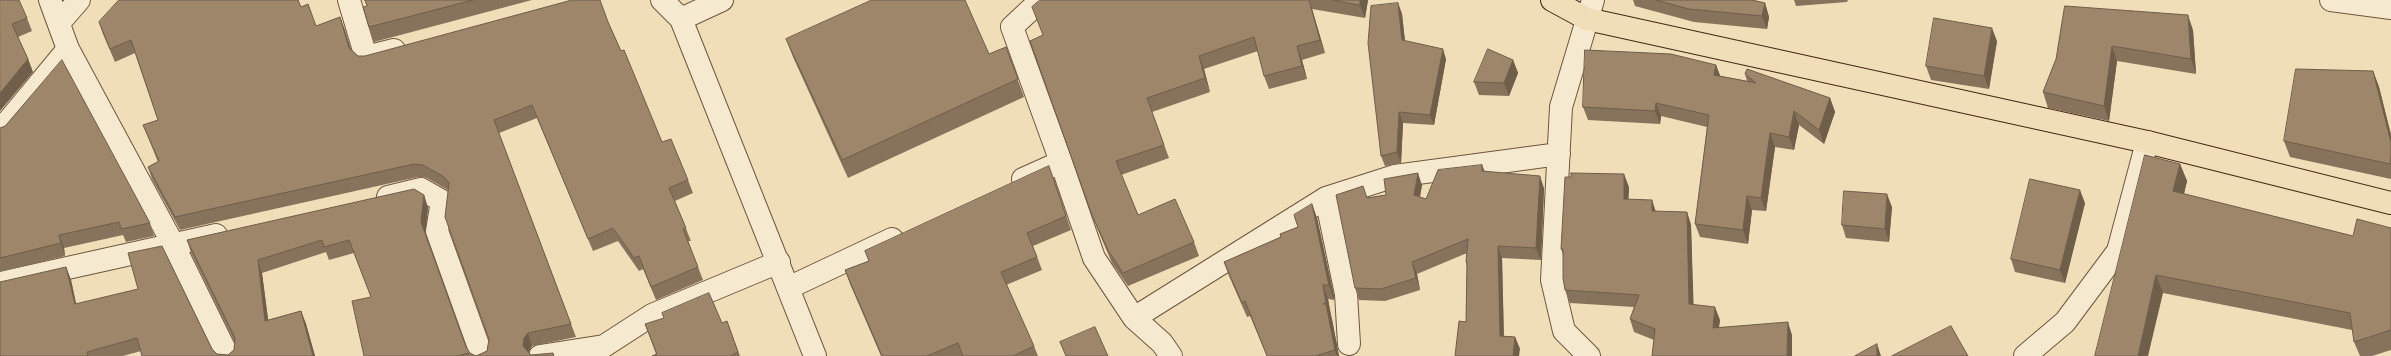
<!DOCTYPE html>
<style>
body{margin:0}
canvas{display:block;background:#efdeb7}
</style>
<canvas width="2391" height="356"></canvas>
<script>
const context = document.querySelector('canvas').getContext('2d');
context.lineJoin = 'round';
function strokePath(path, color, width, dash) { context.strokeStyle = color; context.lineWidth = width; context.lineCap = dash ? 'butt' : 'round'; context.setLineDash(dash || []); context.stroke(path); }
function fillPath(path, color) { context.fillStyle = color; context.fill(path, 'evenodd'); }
const minor = new Path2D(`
 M50,0l18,49 105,195 55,112
 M349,0l17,57 28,-7
 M662,0l19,19
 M722,0l-41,19 134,337
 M2331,0l60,8
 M59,23l20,-23
 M0,131l68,-82
 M1061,162l33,96 40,60 28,25 9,13
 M1023,179l38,-17 -49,-135 29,-27
 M388,197l33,-8 21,12 -5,30 45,125
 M1326,198l20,96 3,50
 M0,283l216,-48
 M788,288l104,-49
 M1134,318l192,-120 69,-22 164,-22
 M540,356l64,-10 48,-31 127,-53
 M1589,356l-25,-25 -12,-51 9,-173 32,-107
 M2025,356l40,-34 53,-71 29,-109`);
const major = new Path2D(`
 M1552,0l35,19 560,123 244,61`);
strokePath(minor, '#70553e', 24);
strokePath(major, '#452716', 24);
strokePath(minor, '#f5ead0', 22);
strokePath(major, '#efdeb7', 22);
fillPath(new Path2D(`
 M0,0l27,18 5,13 -14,6 10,22 5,13z
 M365,0h167l-158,42 -5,-15 -2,-21z
 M1040,0h328l-3,18 -53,-9 13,44 -23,7 5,19 -38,10 -5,-13 -6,-25 -54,18 6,23 -58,20 17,46 -48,17 17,40 56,27 5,14 -71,30 -16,-23 -15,-35 -67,-187 13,-5z
 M1633,0h119l13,3 4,14 -2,12 -73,-7 -59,-16z
 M1794,0h54l-1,2 -51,4z
 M1398,3l4,11 3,27 41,18 -12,66 -31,-2 -2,40 -16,3 -4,-10z
 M2065,6l128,24 3,44 -79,-13 -8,60 -61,-13 -5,-16 13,-33z
 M301,7l15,19 24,-9 11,32 7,7h7l243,-34 54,120 26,38 5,13 -18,8 16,40h-3l15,39 -47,20 -13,-31 -4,2 -21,-30 -25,10 -56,-133 -38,15 77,204 -44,9 -3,5 2,4 23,1h-190l7,-59 -17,-44 -25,7 -3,-8 -64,21 6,47 33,-9 5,13 9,32h-173l-1,-5 -18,5h-123l66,-89 5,13 5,24 136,45 5,5 11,1 6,-5v-9l-43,-88 -4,-13 237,-45 4,13 -3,27 41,113 4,5 6,3 11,-5 2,-12 -41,-149 -21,-12 -9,-1 -238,53 -28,-51 -4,-12 10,-5 -10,-25 -5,-12 15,-5 -23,-67 -20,9 -12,-28 -4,-12z
 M786,39l203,15 17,-7 18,50 -176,81 -55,-121z
 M1997,41l-8,48 -58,-9 -5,-14z
 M1513,60l5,13 -9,23 -30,-1 -5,-13z
 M1716,65l4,11 27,5 -2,-7 85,24 5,14 -11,32 -25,-19 -5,25 -19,-3 -9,64 -14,-1 -4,34 -48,-7 -5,-13 12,-97 -46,-11 -1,8 -72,-4 -5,-13z
 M2373,71l6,16 12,48v44l-101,-22 -6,-16z
 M0,128l150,95 4,13 -28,6 -3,-7 -59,13 1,8 -65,16z
 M2180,164l7,17 -3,13 169,42 38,-8v122l-19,6h-12l-6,-14 -2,-12 -189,-37 -68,63z
 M1482,165l3,7 59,16 -3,72 -39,-2 2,78 11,1 5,12 -54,-27 1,-55 -1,-5 1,-9 -50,21 3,16 -35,11 -26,-1 -4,-12 12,-90 19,-3 36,-10 -2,12 6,2z
 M1571,177l58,10 -1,13h24l4,12h31l4,13 2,80 27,15 -1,7 73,8v21h-140l2,-16 -20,-8 -4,-13 4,-12 -64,-4 -5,-13 -2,-35 -2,-6z
 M1054,179l17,51 -38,16 9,24 -36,15 28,61 4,10h-157l-31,-72 -5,-14 24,-9 -4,-10z
 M2085,203l-20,80 -50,-11 -4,-13z
 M1312,204l5,14 17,78v4l-6,-1 11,57h-72l-17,-40 -3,1 -18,-41 -5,-14 57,-25 17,-10z
 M1892,207l-3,35 -43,-4 -4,-13z
 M727,321l13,35h-88l4,-2 -11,-30 77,-1z`), '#87735b');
fillPath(new Path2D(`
 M1309,0l3,9 13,44 -5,-13z
 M1360,0h8l-3,18 -5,-13z
 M1398,3l4,11 4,37 -4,-11z
 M1765,3l4,14 -2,12 -5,-13z
 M2188,15l5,15 3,44 -5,-15z
 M340,17l5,13 9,31 -5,-13z
 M1992,28l5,13 -8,48 -5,-13z
 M1297,46l5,14 5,19 -5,-13z
 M2112,46l5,15 -8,60 -5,-15z
 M1443,49l3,10 -12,66 -4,-10z
 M1199,56l5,13 6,23 -5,-14z
 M28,59l5,13 -33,39v-18z
 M1513,60l5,13 -9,23 -5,-13z
 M1716,65l5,13 -7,-3z
 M2373,71l6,16 12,48v7z
 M1830,98l5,14 -11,32 -5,-14z
 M1656,103l5,13 -1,8 -5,-13z
 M1794,111l5,14 -5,25 -5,-13z
 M1399,112l4,11 -2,40 -4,-11z
 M1770,133l5,14 -9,64 -5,-13z
 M2180,164l7,17 -7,28 -7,-18z
 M1482,165l4,11 -4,-5z
 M1418,173l4,12 -4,22 -4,-12z
 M1624,174l5,13 -1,25 -4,-13z
 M1540,176l4,12 -3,72 -5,-12z
 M2080,190l5,13 -20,80 -5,-13z
 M1887,194l5,13 -3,35 -4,-13z
 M424,195l4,13 -3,27 44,121 -48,-134z
 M1747,196l5,14 -4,34 -5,-14z
 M1652,200l4,13 -4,-2z
 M1312,204l5,14 17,78v4l-5,-15z
 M1687,212l4,13 3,92 -5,-13z
 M59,235l5,13 1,8 -4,-13z
 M1498,246l4,12 2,89 -4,-11z
 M258,260l4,13 8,61 -5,-13z
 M1412,262l5,12 3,16 -4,-12z
 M66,267l5,13 8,37 -4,-13z
 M2156,275l7,18 -15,63h-10z
 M1323,285l5,14 3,18 -5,-14z
 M1326,304l6,15 7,37h-2l-2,-6z
 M1715,307l5,13 -3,20 -4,-12z
 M301,311l5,13 9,32h-2z
 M1788,322l4,13v21h-5v-1z
 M528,333l4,13 -3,5 -1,5 -5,-10 1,-8z
 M1515,337l5,12 -1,7h-6z
 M1877,344l4,12h-4z`), '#6e5e4a');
const building = new Path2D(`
 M0,0h19l8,18 -15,6 16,35 -28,34z
 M119,0h179l3,7 7,-3 8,22 24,-9 9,31 9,8h7l207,-56h28l8,22 13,29 3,-1 38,92 9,-3 17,41 -19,8 17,40 -3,1 15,38 -47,20 -12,-31 -5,2 -21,-30 -25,11 -56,-134 -38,15 77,204 -43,9 -4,5 -1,8 8,9 22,-2 1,3h-84l-2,-3 -10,3h-94l-12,-55 19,-4 -22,-57 -25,7 -2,-7 -64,20 7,61 36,-10 12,45h-171l-5,-18 -50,14 1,4h-88v-74l66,-15 9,37 63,-15 -10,-36 34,-7 50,103 5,5 11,1 6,-5 1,-12 -48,-98 227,-51 10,6 -3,27 45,125 4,6 6,3 11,-5 2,-12 -44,-122 4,-34 -5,-6 -21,-12 -9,-1 -239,53 -27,-50 11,-6 -16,-36 15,-5 -27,-80 -21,9 -11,-27z
 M365,0h108l-104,27 -6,-20 4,-1z
 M872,0h93l24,54 17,-7 12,32 -176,81 -56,-121z
 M1040,0h269l11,40 -23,6 5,20 -38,10 -10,-39 -55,19 6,22 -58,20 17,47 -48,16 22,54 37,-16 19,43 -71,31 -15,-23 -16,-35 -62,-174 13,-6 -11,-28z
 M1333,0h27v5z
 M1656,0h96l13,3 -3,13 -73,-7z
 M1398,3l4,37 41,9 -13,66 -31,-3 -2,40 -16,4 -13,-113 3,-37z
 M2065,6l123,9 3,44 -79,-13 -8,60 -61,-14 13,-33z
 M1934,18l58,10 -8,48 -58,-10z
 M1488,49l25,11 -9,23 -30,-1z
 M1585,50l86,4 45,11 -2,10 42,8 -11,-9 2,-5 83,29 -11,32 -25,-19 -5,26 -19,-4 -9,65 -14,-2 -4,34 -48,-6 14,-109 -53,-12 -1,8 -72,-4z
 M62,60l88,163 -29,6 -2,-7 -60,13 2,8 -61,15v-130l5,-2z
 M2296,69l77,2 18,71v13l-1,9 -106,-23z
 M2145,155l35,9 -7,27 180,45 4,-17 34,9v102l-37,12 -4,-29 -194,-38 -18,81h-43z
 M1482,165v6l58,5 -4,72 -38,-2 2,90 15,1 -2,19h-58l4,-35 7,1 1,-60h-1l2,-23 -56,23 4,16 -35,11 -26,-1 -19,-93 27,-9 4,12 19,-3 -2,-16 34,-6 -4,22 12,4 12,-29z
 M1049,166l17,50 -39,17 10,24 -36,15 33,74 -21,10h-50l-5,-13 -31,13h-45l-37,-86 24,-9 -4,-10z
 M1571,173l53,1v25l28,1v11l35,1 2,92 26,3 -2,21 75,-6 -1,33 4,1h-139l3,-27 -25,-10 9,-24 -74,-5 -2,-12v-29h-2l4,-72h6z
 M2030,179l50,11 -20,80 -49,-11z
 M1844,191l43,3 -2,35 -43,-4z
 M1312,204l16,77 1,4h-6l3,18 -3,1h3l9,46 -20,6h-48l-22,-55 -3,2 -18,-41 57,-25 -1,-3 18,-7 -4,-12z
 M709,293l13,30 5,-2 11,31 -8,4h-78l5,-2 -12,-30 19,-6 -2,-5z
 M1951,326l17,30h-76z
 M1095,327l13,29h-42l-6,-14z
 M1877,344v12h-22z`);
fillPath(building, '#9d866a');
strokePath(building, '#6e5e4a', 1);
</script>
